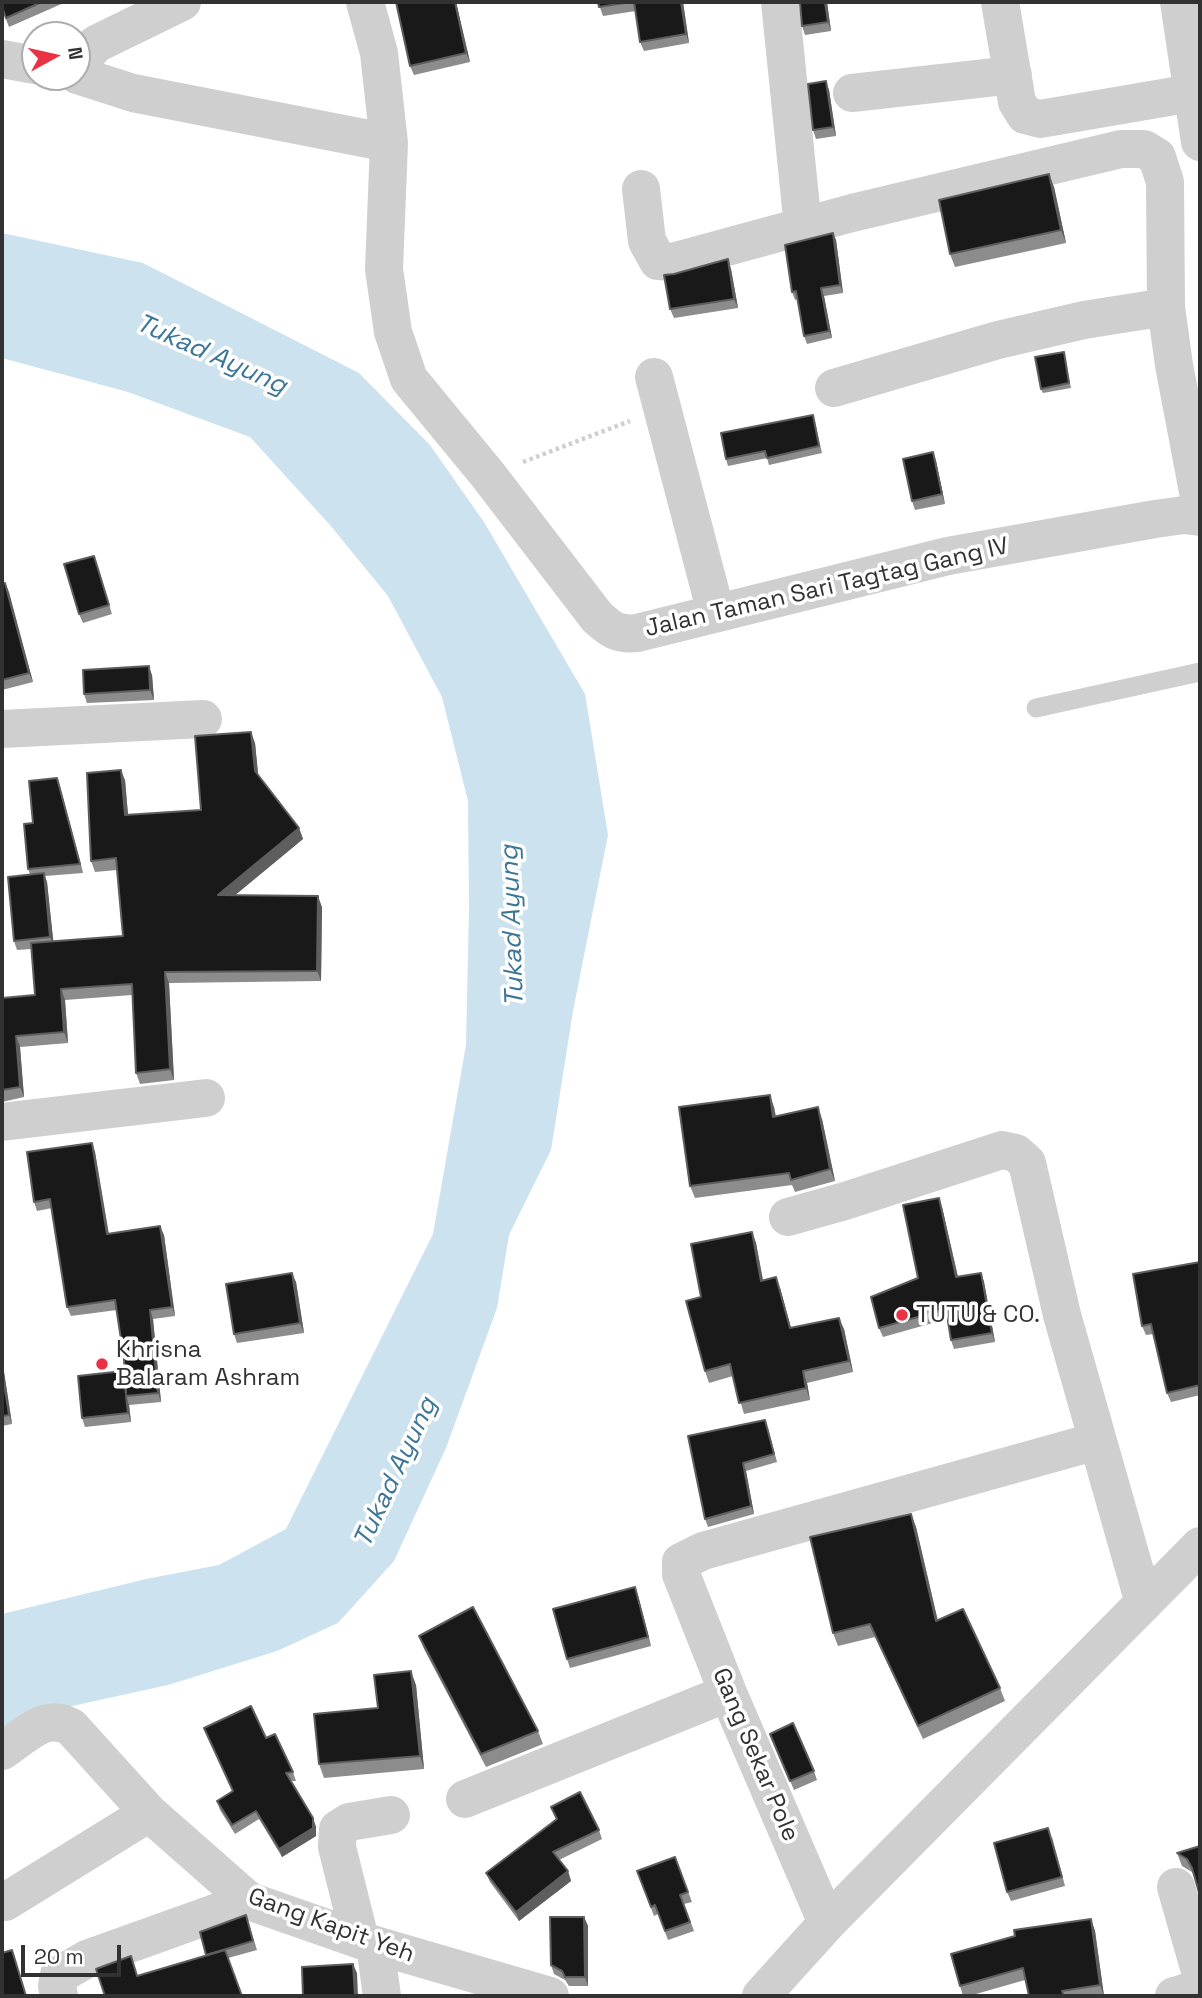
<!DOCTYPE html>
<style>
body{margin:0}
#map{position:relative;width:1202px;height:1998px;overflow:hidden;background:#fff;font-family:"Space Grotesk",sans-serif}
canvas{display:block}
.frame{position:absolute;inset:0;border:4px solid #323232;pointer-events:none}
.north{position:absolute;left:21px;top:21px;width:70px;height:70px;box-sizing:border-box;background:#fff;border:2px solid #adadad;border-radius:50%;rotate:82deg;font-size:19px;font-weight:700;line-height:28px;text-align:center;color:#323232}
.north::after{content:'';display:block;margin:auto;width:24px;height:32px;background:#e93345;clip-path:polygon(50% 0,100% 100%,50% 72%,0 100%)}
.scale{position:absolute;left:21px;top:1945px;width:100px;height:32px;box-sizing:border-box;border:4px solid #323232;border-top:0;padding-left:9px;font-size:21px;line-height:24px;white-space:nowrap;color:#323232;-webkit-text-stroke:5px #fff;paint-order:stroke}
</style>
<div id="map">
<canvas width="1202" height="1998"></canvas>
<div class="frame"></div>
<div class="north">N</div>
<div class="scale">20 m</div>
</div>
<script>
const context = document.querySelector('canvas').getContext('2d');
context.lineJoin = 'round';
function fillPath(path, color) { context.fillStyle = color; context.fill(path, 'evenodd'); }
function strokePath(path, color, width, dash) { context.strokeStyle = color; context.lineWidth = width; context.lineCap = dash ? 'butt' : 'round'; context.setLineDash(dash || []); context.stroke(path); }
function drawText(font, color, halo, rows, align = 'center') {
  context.font = font + ' "Space Grotesk",sans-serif'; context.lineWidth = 7; context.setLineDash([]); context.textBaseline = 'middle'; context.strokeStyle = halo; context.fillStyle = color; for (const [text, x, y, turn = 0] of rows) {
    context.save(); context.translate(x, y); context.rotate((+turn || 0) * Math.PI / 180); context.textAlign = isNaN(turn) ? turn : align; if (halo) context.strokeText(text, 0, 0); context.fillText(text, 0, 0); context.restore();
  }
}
fillPath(new Path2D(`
 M2,233l141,30 216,110 71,72 54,77 101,172 23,141 -35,176 -22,139 -42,85 -12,73 -51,140 -52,113 -56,62 -61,28 -109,34 -146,32 -20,10v-113l144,-35 73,-14 67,-36 147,-295 33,-189 3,-136 -1,-108 -26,-104 -54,-101 -58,-71 -80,-88 -122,-45 -126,-34z`), '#cce2ee');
strokePath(new Path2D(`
 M523,462l107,-41`), '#cfcfcf', 4.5, [3.5, 3.5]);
strokePath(new Path2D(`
 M1036,708l164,-36`), '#cfcfcf', 19);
strokePath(new Path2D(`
 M365,2l14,51 10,90 -5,126 9,63 16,47 79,96 109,142c14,13 21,18 40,16l311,-77 207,-37 29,-4 16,2
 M780,2l23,225
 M1000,2l17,100 8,13 15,4 152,-26
 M1179,2l21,140
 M2,59l33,6
 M77,65l19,-21 86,-42
 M77,75l56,18 256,50
 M852,93l161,-18
 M641,189l6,52 11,20 14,1 180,-49 269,-64h23l13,8 8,25 1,125 8,58 26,137
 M654,377l62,236
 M834,388l164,-48 86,-20 82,-13
 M2,729l201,-10
 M2,1122l204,-24
 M788,1217l57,-16 157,-51 14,3 11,10 35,152 82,288
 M2,1751c23,-15 43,-39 69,-24l78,86 100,88 126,44 175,51
 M465,1799l263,-106
 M1176,1887l24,84
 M5,1902l144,-89
 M827,1923l-99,-230 -47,-119v-12l22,-11 394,-110
 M360,1939l-23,-92 1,-18 11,-7 42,-7
 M375,1945l7,51
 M59,1996l-2,-10 2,-11 28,-16 162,-58
 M761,1996l66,-73 373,-377
 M1174,1996c10,-3 22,-5 26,-14`), '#cfcfcf', 38);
fillPath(new Path2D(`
 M2,2h64l-57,25 -7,-18z
 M456,2l14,60 -56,13 -4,-9z
 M598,2h85l6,41 -45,8 -4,-9 -4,-31 -33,5z
 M800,2h27l4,29 -26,4 -3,-9z
 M829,90l7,46 -20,3 -3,-9z
 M1054,187l12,56 -111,24 -5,-13z
 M833,233l3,7 7,53 -19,3 8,42 -25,6 -3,-8 -7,-37 -2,1 -3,-8z
 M731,269l7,39 -64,10 -4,-9z
 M1064,352l7,36 -28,5 -2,-4z
 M815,422l7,31 -53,12 -2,-7 -39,8 -2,-7z
 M933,452l3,9 9,43 -30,6 -3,-9z
 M97,565l15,49 -29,9 -4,-9z
 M5,583l28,99 -31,8v-106z
 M152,675l2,25 -67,3 -3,-9z
 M255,743l3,33 41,52 4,11 -68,56 87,12 -1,74 -152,2 5,97 -34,4 -4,-11 -4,-78 -67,5 3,43 -48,4 4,50 -22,5v-104l33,-3 -4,-46 -14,1 -3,-9 16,-67 -2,-5 32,-82 23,86 -38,3 2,6 6,59 70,-5 -6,-66 -22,2 -4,-11 34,-81 3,35 73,-5z
 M774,1107l2,9 46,3 13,62 -40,11 -3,-7 -97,13 -5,-12z
 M92,1143l3,9 14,82 55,1 11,81 -22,3 8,83 -32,3 2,17 -46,5 -3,-9 41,-47 2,4 -1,-16 -7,-49 -46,6 -4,-9 -15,-99 -15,3 -3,-9z
 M942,1207l16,70 23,-4 3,9 11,60 -41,7 -3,-9 -4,-21 -64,18 -4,-9 39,-50z
 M752,1232l4,11 7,37 17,8 11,40 53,1 9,43 -46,11 3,17 -66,14 -11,-38 -24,7 -4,-12 -4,-74z
 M1200,1262v133l-29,7 -4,-9 -14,-59 -7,1 -4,-9z
 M296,1282l8,51 -67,10 -3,-9z
 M2,1359l10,65 -10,2z
 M768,1428l9,34 -31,9 8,43 -46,13 -3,-8 -17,-83z
 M911,1514l5,13 22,94 62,67 5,13 -82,38 -48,-102 -37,9 -5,-13z
 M635,1587l16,59 -81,22 -3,-9z
 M419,1636l119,95 5,13 -57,23 -62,-118z
 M416,1685l8,84 -100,9 -5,-14 59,-56z
 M204,1728l62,10 27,34 3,9h-5l22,37 3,9v9l-34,21 -23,-38 -24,15 -15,-24 -3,-9 16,-10z
 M770,1734l44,37 3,9 -23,10z
 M551,1807l48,23 3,9 -43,21 9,11 3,10 -52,40 -29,-39 -4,-9 70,-54z
 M1052,1837l13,49 -54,15 -4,-9z
 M1200,1846l-5,32 -3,-6 -10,-6 -5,-13z
 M675,1857l17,45 -8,2 10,27 -26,9 -10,-26 -4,2 -17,-45z
 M584,1917l4,9v60h-19l-4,-6 -11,-6 -3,-9z
 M1091,1919l4,12 9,65h-75l-4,-16 -56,16h-6l-3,-10z
 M249,1924l8,26 -29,8 -91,18 70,-20 -7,-24z`), '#8c8c8c');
fillPath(new Path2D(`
 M455,2h1l14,60 -4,-9z
 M681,2h2l6,41 -3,-9z
 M825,2h2l4,29 -3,-9z
 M826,81l3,9 7,46 -3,-9z
 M1049,174l5,13 12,56 -5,-13z
 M833,233l3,7 7,53 -3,-8z
 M728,259l3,10 7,39 -4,-9z
 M821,288l3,8 8,42 -3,-7z
 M933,452l3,9 9,43 -3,-10z
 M5,583l4,9 24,90 -4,-9z
 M149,666l3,9 2,25 -4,-10z
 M251,732l4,11 4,39 -4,-11z
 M121,770l4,10 4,46 -4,-11z
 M57,778l3,9 23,86 -3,-9z
 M299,828l4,11 -81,67 -4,-11z
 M44,873l3,9 7,65 -4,-10z
 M318,896l4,11 -1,74 -4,-10z
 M165,972l4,11 5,97 -4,-11z
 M61,989l4,11 3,43 -4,-11z
 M16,1036l4,11 4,50 -4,-10z
 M770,1095l4,12 3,22 -4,-12z
 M818,1107l4,12 13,62 -5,-12z
 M92,1143l3,9 15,91 -3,-9z
 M939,1198l3,9 18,79 -4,-9z
 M160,1226l4,9 11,81 -3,-9z
 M752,1232l4,11 9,49 -4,-11z
 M292,1273l4,9 8,51 -4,-10z
 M981,1273l3,9 11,60 -3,-9z
 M776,1277l4,11 14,51 -4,-11z
 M150,1310l3,9 8,83 -3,-9z
 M839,1318l5,11 9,43 -4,-11z
 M2,1359l10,65 -3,-9 -7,-44z
 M803,1371l4,12 3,17 -4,-12z
 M126,1396l3,9 2,17 -3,-9z
 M743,1463l3,8 8,43 -3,-8z
 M911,1514l5,13 25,108 -5,-14z
 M635,1587l3,9 13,50 -3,-9z
 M411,1671l5,14 8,84 -4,-13z
 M313,1818l3,9v9l-34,21 -3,-8z
 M568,1871l3,10 -52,40 -3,-9z
 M584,1917l4,9v60l-3,-9z
 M1091,1919l4,12 9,65 -4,-11z
 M353,1964l4,9 1,23h-3z`), '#5e5e5e');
const building = new Path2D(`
 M2,2h40l-36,16 -4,-11z
 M396,2h59l11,51 -56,13z
 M598,2h33l-32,5z
 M634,2h47l5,32 -46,8z
 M800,2h25l3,20 -26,4z
 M826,81l7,46 -20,3 -5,-46z
 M1049,174l12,56 -111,24 -11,-54z
 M833,233l7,52 -19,3 8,43 -25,5 -8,-45 -4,1 -7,-47z
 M728,259l6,40 -64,10 -6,-34 10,-1z
 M1064,352l5,31 -28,6 -6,-32z
 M813,415l6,31 -52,12 -2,-7 -39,8 -5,-26z
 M933,452l9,42 -30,7 -9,-42z
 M94,556l15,49 -30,9 -15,-50z
 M5,583l24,90 -27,7v-96z
 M149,666l1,24 -66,4 -1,-24z
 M251,732l4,39 44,57 -81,67 100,1 -1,75 -152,1 5,97 -34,4 -4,-89 -71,5 3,43 -48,4 4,51 -18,3v-92l33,-3 -4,-52 92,-7 -7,-78 -25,3 -4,-88 34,-3 4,45 76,-5 -6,-74z
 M57,778l23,86 -52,5 -4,-45 9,-1 -4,-42z
 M44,873l6,64 -36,4 -6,-64z
 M770,1095l3,22 45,-10 12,62 -39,11 -2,-7 -99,13 -11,-79z
 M92,1143l15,91 53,-8 12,81 -22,3 8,83 -32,3 2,17 -46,5 -4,-42 45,-5 3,23 -2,-35 -9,-59 -48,7 -17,-108 -16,3 -7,-50z
 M939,1198l17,79 25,-4 11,60 -41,7 -5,-31 -67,19 -8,-31 47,-19 -15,-73z
 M752,1232l9,49 15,-4 14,51 49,-10 10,43 -46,10 3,17 -67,15 -9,-39 -25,7 -19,-70 15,-4 -10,-53z
 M1200,1262v123l-33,8 -16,-69 -9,2 -9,-52z
 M292,1273l8,50 -66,11 -8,-50z
 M2,1371l7,44 -7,1z
 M765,1420l9,34 -31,9 8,43 -46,13 -17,-83z
 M911,1514l25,107 27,-12 37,79 -82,38 -48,-102 -37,9 -23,-96z
 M635,1587l13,50 -81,22 -14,-50z
 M473,1607l65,124 -57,23 -62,-118z
 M411,1671l9,85 -101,8 -5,-50 64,-6 -4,-33z
 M251,1706l15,32 9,-4 18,38 -7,1 27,45v10l-34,21 -23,-38 -24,14 -15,-24 16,-10 -29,-63z
 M793,1723l21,48 -24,10 -20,-47z
 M580,1792l19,38 -46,22 15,19 -52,41 -30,-39 71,-54 -6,-12z
 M1048,1828l14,49 -55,15 -13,-49z
 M1200,1846v50l-8,-28 -5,-9 -10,-6z
 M675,1857l13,35 -8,3 10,27 -25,9 -10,-26 -4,2 -14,-36z
 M246,1915l7,26 -47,14 -6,-23z
 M550,1917h34l1,60h-20l-3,-6 -11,-6z
 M1091,1919l9,66 -38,6 2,5h-35l-6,-28 -63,18 -9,-32 64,-18 -1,-6z
 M12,1950l14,46h-24v-43z
 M225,1950l17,46h-137l-9,-27 35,-13 6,20z
 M353,1964l2,32h-52l-1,-29z`);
fillPath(building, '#191919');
strokePath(building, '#5e5e5e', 2);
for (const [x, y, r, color] of [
 [902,1315,7,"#e93345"],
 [102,1364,7,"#e93345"]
]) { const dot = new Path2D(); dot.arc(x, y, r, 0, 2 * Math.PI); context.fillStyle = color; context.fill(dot); strokePath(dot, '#fff', 2.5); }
drawText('24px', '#323232', '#fff', [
 ["Jalan Taman Sari Tagtag Gang IV",827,588,-13],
 ["Gang Sekar Pole",755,1755,67],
 ["Gang Kapit Yeh",331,1926,20]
]);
drawText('24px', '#323232', '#fff', [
 ["TUTU & CO.",916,1315],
 ["Khrisna",116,1350],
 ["Balaram Ashram",116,1378]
], 'left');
drawText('italic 26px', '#3c7697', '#fff', [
 ["Tukad Ayung",211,355,24],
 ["Tukad Ayung",513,926,-92],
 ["Tukad Ayung",396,1473,-65]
]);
</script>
